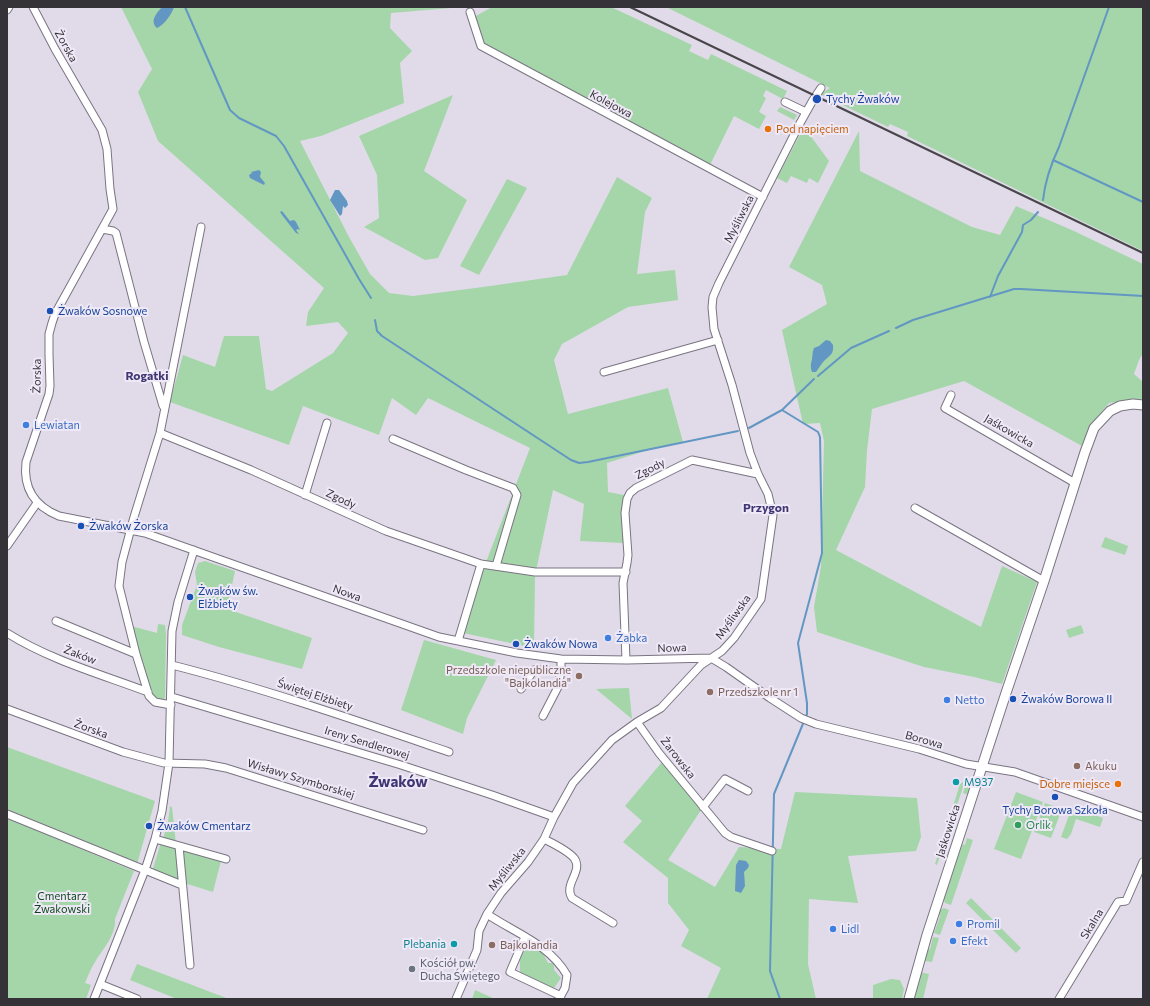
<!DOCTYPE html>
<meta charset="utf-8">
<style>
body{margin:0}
#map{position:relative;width:1150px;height:1006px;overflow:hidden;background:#e1dbe9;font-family:Commissioner,sans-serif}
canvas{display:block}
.frame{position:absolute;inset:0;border:8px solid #353238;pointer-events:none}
</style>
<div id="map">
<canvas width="1150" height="1006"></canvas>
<div class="frame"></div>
</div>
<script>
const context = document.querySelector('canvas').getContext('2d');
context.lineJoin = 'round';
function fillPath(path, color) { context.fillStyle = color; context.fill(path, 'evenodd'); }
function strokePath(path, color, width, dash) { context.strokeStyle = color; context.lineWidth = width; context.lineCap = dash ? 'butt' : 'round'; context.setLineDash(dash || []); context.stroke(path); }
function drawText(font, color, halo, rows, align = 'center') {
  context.font = font + ' Commissioner,sans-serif'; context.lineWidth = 4; context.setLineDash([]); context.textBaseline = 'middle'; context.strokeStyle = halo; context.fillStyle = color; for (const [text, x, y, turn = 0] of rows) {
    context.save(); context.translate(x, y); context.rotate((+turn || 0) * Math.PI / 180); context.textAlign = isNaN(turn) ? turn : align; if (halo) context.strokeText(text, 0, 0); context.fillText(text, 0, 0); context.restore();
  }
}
fillPath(new Path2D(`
 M121,7h342l-72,6 -1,15 22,23 -12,12 4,40 -83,33 -21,5 49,96 21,37 19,19 24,3 70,-9 84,-12 50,-98 35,21 -7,14 -8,62 38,-4 3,30 -50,7 -66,37 -8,16 14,54 100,-26 15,54 -35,8 -41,13 1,29 16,3 -1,48 -43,-2 4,-37 -31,-14 -17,81 -50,-9 44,-114 -102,-50 -12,17 -24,-17 -13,37 -76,-29 -14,39 -119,-43 13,-47 32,12 9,-31h35l7,53 6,2 61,-38 15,-20 -10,-11 -32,4 2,-14 16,-24 -166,-147 -20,-49 14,-23z
 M492,7h119l81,38 -3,6 19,9 3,-6 76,37 -4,8 -17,-9 -3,6 3,2 -7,14 7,4 -7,13 -25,-13 -24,49 -3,1 -224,-123 -9,-26z
 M666,7h477v244l-236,-115 1,-4 -18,-8 -2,3 -68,-33 10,-6z
 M453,95l-29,76 43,29 -29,58 -13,2 -61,-33 15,-9 -2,-43 -18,-39z
 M780,107l17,8 -3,5 -17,-9z
 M804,127l25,34 -11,22 -9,-5 -2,5 -16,-7 -4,7 -10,-5z
 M859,131l1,40 112,56 28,8 16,-29 58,25 69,33v89l-4,7 -5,14 9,8v17l-34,4 -17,20 -10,23 -118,-65 -92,28 -5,41 -2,37 -29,63 145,77 21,-61 35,16 -35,102 -28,-7 -50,-10 -107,-35 -3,-25 7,-41 3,-125 -4,-18 -17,1 -21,-94 45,-26 -5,-19 -33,-18z
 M507,179l20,9 -48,87 -19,-9z
 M1105,537l23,9 -3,9 -24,-8z
 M205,561l30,10 -8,38 85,29 -10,31 -83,-22 -37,-12v-10l15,-40 -2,-13 3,-9z
 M486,568l49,7 -1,73 -71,-15 20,-62z
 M158,624l7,1 1,10 -1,63 -3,2h-4l-8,-7 -19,-67 26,7z
 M1081,625l3,8 -15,5 -3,-8z
 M424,640l72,20 -29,58 -4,16 -62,-24z
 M629,688l3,31 -36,-30z
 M7,747l148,54 -18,63 -130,-53z
 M662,762l39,48 -33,50 47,27 24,-40 42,2 14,-57 122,6 4,39 -5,14 -68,5 10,47 -49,-4 -1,65 8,35h-109l14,-31 -40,-22 8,-16 -21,-27v-25l-45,-36 19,-21 -17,-15z
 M963,782l1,2 -27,81 -2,-1 25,-80z
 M966,783l6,1 -3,11 -6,-2z
 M1016,792l27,10 -22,57 -27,-10z
 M1045,803l17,6 -11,29 -17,-6z
 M170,806l2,1 4,37 -13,-5 5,-17z
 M1072,807l31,11 -3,9 -24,-8 -5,15 -4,5 -6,-2z
 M7,818l127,53 -19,48c1,16 -12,30 -20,43 -4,6 -7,14 -10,21l6,2 -5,14h-79z
 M967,838l6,2 -22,65 -6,-2 -2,-5 13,-40 7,-14 2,1z
 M161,842l16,5 3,35 -28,-10z
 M181,849l40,12 -8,31 -29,-9z
 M971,898l50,50 -5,5 -50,-50z
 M944,908l5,2 -9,25 -6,-2 6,-17 -2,-3 2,-3z
 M933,937l6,1 -7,24 -8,-1 2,-10 4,-2z
 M527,945l15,7 6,11h6v7l7,8 -9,13 -32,-16v-16z
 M137,964l92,35h-52l-47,-19z
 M920,972l9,2 -6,25h-10z
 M891,979l9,1 4,9 -2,10h-29v-14z
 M475,990l20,9h-23z`), '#a4d6a9');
fillPath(new Path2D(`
 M162,7h12c-2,7 -10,18 -17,21 -8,-7 0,-15 5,-21z
 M259,170l2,2 -1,5 5,6 -1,2 -14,-7 -1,-3 3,-2 -1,-1z
 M335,190h4l8,11 1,4 -3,3 -2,-2 -1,8 -2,2 -10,-16z
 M282,211l8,10 4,-1 2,2 4,8 -2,-1 -2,1 3,4 -3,-1 -14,-18 -2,-3z
 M826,340l4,1 3,4c1,9 -3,10 -9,16 -3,3 -5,7 -8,11h-4c-2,-6 -1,-8 0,-13 1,-5 0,-6 2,-11l5,-2z
 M739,860l7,1 3,4 -1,3 -4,4 1,14 -4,7 -6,-2 1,-26z`), '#6397c3');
strokePath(new Path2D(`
 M185,7l45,103 9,8 37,18 8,10 75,133 12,19
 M1053,160l90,42
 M1043,200c2,-19 8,-36 16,-53l50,-140
 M990,297l8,-21 24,-44 1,-7 8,-5 7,-8
 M375,320l2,11 5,5 189,124 8,3 9,-1 150,-31
 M896,328l17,-8 101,-31h7l122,7
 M818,376l33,-28 38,-17
 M749,428l33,-18 32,-31
 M780,999l-10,-28 4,-177 33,-80v-11l-9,-60 24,-90 -2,-116 -2,-5 -36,-22`), '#6397c3', 2);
const minor = new Path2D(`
 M33,7l22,42 47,81 5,19 3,40 3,20 -58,105 -3,9 -3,11v20l1,32 -1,8 -23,68c-3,26 8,44 33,54l86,17 294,104 78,16 44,6 66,1 84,-2 15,9 44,31 31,20 15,6 103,25 47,15 49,8 128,45
 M7,10l2,-3
 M470,12l11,34 282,151
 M785,102l21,10
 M102,229l11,2 3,2 28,109 19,64
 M604,372l114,-32
 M951,395l-6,13 130,75
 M160,433l91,37 135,61 95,33 54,8h91
 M393,439l73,31 47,18 4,7 -21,71
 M305,495l22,-72
 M915,508l129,73
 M7,546l30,-43
 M56,621l80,33
 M7,633c43,27 93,41 141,59
 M458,641l23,-77
 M626,660l-3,-77 4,-20 1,-8 -3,-42 2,-14 3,-6 6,-5 56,-28 66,14
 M172,665c94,24 186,56 277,87
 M521,689l13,-19 27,1v-12
 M172,697l229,68 91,30 62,22
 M171,705l-16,-3 -6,-6 -13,-42 -17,-68 3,-24 12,-45 26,-84 41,-206
 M7,709l116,43 41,11 41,1 21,4 197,62
 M543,716l15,-29 3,-16
 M637,722l22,31 66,80 6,4 41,14
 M703,807l22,-28 23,12
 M7,814l175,71
 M155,839l71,20
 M544,839c10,5 23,11 30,19 10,13 -11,26 -2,40l41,25
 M179,846l11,119
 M487,914c28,19 62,30 80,61l-2,13 -6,11
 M525,937l-15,35 51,24
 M100,984l37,15
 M94,999l51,-129 10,-31 7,-28 7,-48 3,-132 6,-29 16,-52
 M456,999l21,-49 2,-19 8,-17 14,-21 27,-31 16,-23 10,-22 19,-34 39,-43 25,-18 24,-14 40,-43 21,-14 12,-13 27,-39 12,-84 -5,-21 -10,-20 -8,-21 -18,-68 -18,-56 -2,-22 1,-10 6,-14 80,-158 14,-25 8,-12
 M1059,999l59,-97 8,-1 17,-39`);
const tertiary = new Path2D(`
 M909,999l18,-64 79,-242 38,-112 41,-129 9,-24 16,-17 10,-5 13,-2 10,1`);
strokePath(minor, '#7a7482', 9);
strokePath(tertiary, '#7a7482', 11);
strokePath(minor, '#fff', 7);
strokePath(tertiary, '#fff', 9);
strokePath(new Path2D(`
 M630,7l513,246`), '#48454b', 2);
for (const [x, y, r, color] of [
 [817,99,5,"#1a4fb4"],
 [768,129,4,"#e8710a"],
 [50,311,4,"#1a4fb4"],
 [26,425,4,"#3f7fe0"],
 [81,526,4,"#1a4fb4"],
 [190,597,4,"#1a4fb4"],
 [608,638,4,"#3f7fe0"],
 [516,644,4,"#1a4fb4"],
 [579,676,4,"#8d6e63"],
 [710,692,4,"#8d6e63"],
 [1013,699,4,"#1a4fb4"],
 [947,700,4,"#3f7fe0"],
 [1077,766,4,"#8d6e63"],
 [956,782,4,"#0f9aa8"],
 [1118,784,4,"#e8710a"],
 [1055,797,4,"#1a4fb4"],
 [1018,825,4,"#2e9e5b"],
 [149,826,4,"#1a4fb4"],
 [959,924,4,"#3f7fe0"],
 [833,929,4,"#3f7fe0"],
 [953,941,4,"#3f7fe0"],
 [454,944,4,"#0f9aa8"],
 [492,945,4,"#8d6e63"],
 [412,969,4,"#6b7280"]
]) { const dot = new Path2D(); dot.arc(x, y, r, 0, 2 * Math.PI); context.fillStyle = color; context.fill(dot); strokePath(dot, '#efe8f7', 1.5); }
drawText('11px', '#353238', '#efe8f7', [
 ["Żorska",66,46,61],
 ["Kolejowa",611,104,28],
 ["Myśliwska",739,219,-63],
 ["Żorska",37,376,-89],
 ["Jaśkowicka",1009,431,30],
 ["Zgody",650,469,-27],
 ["Zgody",341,499,24],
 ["Nowa",347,593,20],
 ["Myśliwska",733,617,-54],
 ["Nowa",672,648,-2],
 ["Żaków",80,655,21],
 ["Świętej Elżbiety",315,695,18],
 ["Żorska",91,729,20],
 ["Borowa",924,740,16],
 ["Ireny Sendlerowej",367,743,17],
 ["Żarowska",678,758,52],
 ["Wisławy Szymborskiej",301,779,17],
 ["Jaśkowicka",948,831,-72],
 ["Myśliwska",507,869,-51],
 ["Skalna",1092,924,-59]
]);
drawText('11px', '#164399', '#efe8f7', [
 ["Tychy Żwaków",826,99],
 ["Żwaków Sosnowe",58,311],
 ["Żwaków Żorska",89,526],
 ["Żwaków św.",198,591],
 ["Elżbiety",198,604],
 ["Żwaków Nowa",524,644],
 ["Żwaków Borowa II",1021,699],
 ["Tychy Borowa Szkoła",1055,810,"center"],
 ["Żwaków Cmentarz",157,826]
], 'left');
drawText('11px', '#c56008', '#efe8f7', [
 ["Pod napięciem",776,129],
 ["Dobre miejsce",1110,784,"right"]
], 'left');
drawText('11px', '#366cbe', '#efe8f7', [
 ["Lewiatan",34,425],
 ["Żabka",616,638],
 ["Netto",955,700],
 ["Promil",967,924],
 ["Lidl",841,929],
 ["Efekt",961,941]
], 'left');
drawText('11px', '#785e54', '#efe8f7', [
 ["Przedszkole niepubliczne",571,670,"right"],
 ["\"Bajkolandia\"",571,683,"right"],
 ["Przedszkole nr 1",718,692],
 ["Akuku",1085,766],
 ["Bajkolandia",500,945]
], 'left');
drawText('11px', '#0d838f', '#efe8f7', [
 ["M937",964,782],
 ["Plebania",446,944,"right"]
], 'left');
drawText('11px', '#27864d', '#efe8f7', [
 ["Orlik",1026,825]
], 'left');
drawText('11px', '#0d471b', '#efe8f7', [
 ["Cmentarz",62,896],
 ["Żwakowski",62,909]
]);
drawText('11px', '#5b616d', '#efe8f7', [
 ["Kościół pw.",420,963],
 ["Ducha Świętego",420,976]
], 'left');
drawText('bold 12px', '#403673', '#efe8f7', [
 ["Rogatki",147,376],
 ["Przygon",766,508]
]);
drawText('bold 15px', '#403673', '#efe8f7', [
 ["Żwaków",398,782]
]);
</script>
